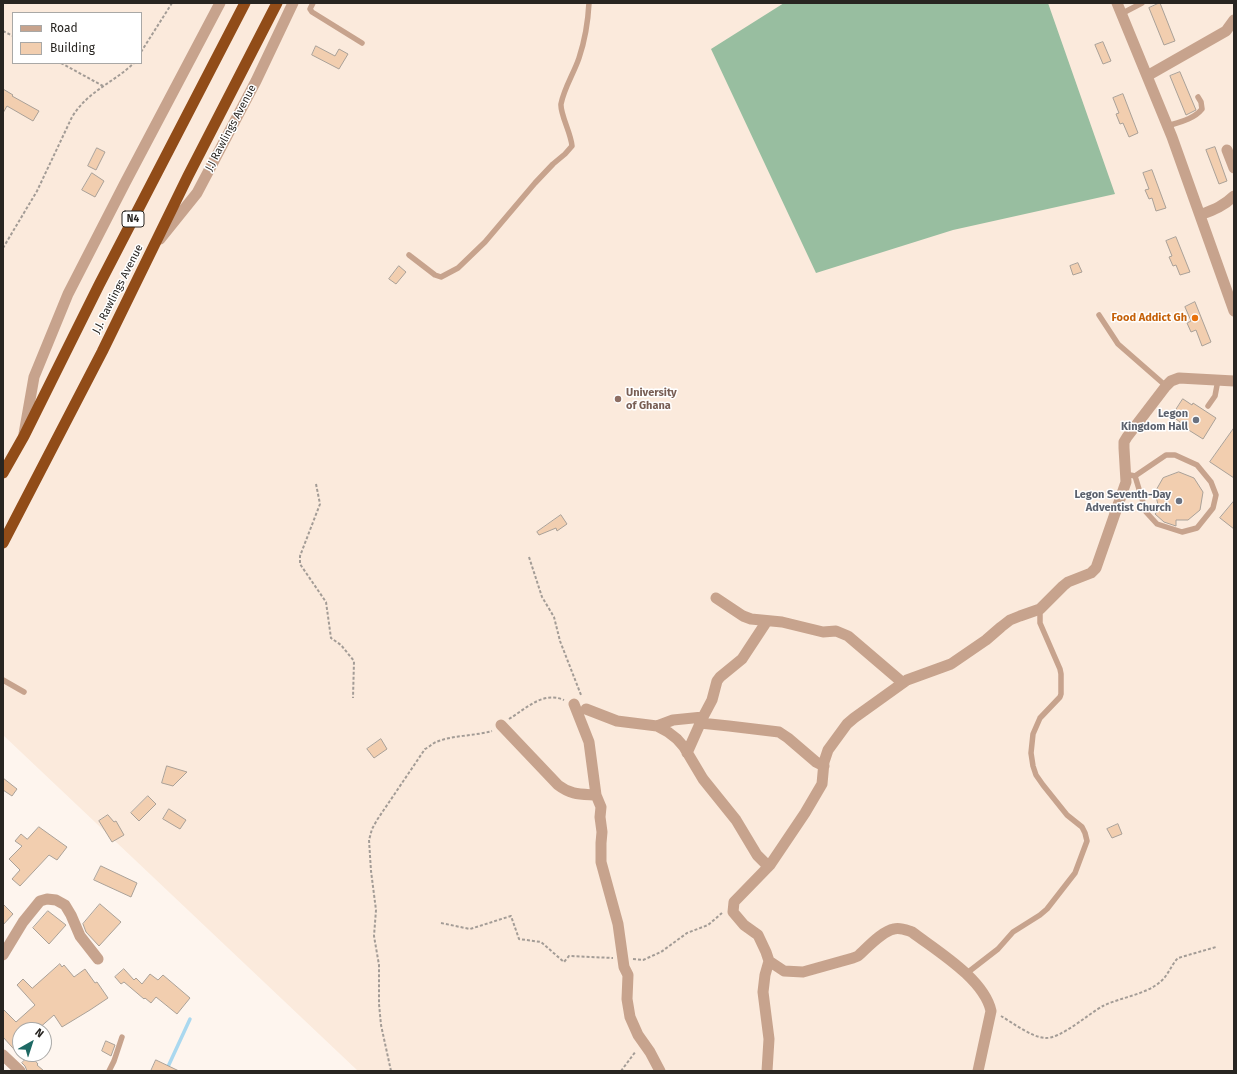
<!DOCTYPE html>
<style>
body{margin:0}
#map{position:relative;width:1237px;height:1074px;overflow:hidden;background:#fef5ee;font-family:"Fira Sans",sans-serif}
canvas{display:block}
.frame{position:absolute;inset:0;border:4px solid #282521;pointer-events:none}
.legend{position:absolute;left:12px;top:12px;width:130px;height:52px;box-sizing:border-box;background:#fff;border:1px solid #a9a8a6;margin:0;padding:5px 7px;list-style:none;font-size:12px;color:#282521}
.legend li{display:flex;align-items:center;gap:8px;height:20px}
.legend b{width:20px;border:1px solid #a9a8a6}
.north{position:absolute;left:12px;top:1022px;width:40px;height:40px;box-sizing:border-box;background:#fff;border:1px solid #a9a8a6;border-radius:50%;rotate:39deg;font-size:11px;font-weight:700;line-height:16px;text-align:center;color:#282521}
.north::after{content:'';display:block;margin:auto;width:14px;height:18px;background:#1e6964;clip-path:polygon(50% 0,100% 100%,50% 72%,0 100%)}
</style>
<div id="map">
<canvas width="1237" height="1074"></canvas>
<div class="frame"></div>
<ul class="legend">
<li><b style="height:5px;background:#c7a38d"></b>Road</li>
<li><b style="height:11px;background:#f2ceaf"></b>Building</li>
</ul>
<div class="north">N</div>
</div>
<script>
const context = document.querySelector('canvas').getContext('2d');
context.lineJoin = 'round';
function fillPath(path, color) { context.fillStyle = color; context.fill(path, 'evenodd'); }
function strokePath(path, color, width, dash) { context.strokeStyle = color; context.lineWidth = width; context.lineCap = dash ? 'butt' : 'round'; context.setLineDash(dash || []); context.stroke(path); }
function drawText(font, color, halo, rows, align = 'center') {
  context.font = font + ' "Fira Sans",sans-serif'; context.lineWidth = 3; context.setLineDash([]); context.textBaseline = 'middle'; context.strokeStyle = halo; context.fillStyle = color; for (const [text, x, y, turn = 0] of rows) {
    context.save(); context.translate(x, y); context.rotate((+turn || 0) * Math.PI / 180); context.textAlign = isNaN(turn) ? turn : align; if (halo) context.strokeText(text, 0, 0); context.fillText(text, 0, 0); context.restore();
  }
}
fillPath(new Path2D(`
 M3,3h1231v1068h-876l-355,-336zM13,13h128v50h-128z`), '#fbeadc');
fillPath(new Path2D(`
 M784,3h264l67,191 -162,36 -137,43 -105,-224z`), '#98bea0');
strokePath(new Path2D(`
 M166,1071l24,-52`), '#aad8ef', 3.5);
const building = new Path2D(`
 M1160,3l15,38 -11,4 -15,-37z
 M1103,42l8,19 -8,3 -8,-19z
 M316,46l19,10 4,-7 9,5 -9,15 -27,-14z
 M1180,72l16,38 -10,5 -16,-39z
 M3,89l10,6 -1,1 27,15 -6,10 -26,-15 -4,7z
 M1123,94l15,39 -9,4 -6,-14 -3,1 -4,-10 3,-1 -6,-15z
 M1215,147l12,34 -8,3 -13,-34z
 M97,148l8,4 -9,18 -8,-4z
 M1152,170l14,38 -10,3 -4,-13 -3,1 -4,-9 4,-1 -6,-16z
 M92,173l12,8 -9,16 -13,-7z
 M1176,237l14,35 -10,3 -4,-10 -3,1 -4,-9 3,-1 -6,-15z
 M1078,263l4,9 -9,3 -3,-9z
 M399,266l7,6 -10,12 -7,-5z
 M1195,302l16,40 -9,4 -6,-16 -5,2 -4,-9 4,-2 -6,-14z
 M1183,399l9,6 1,-2 23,15 -13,21 -24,-15 1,-2 -8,-6z
 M1234,428v50l-24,-16z
 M1179,472l15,6 9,14 -3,18 -12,10h-12v6l-12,-4 -9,-8 4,-5 -4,-17 8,-14z
 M1234,501v28l-14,-11z
 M561,515l6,9 -10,7 -1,-3 -17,7 -2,-3z
 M381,739l6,10 -13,9 -7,-9z
 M167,766l20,6 -14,14 -11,-3z
 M3,778l14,11 -5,7 -9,-6z
 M148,796l8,8 -17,17 -8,-8z
 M169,809l17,11 -6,9 -17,-10z
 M108,815l6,7 2,-1 8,14 -12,7 -13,-21z
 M1118,824l4,10 -10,4 -5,-9z
 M39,827l28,20 -10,13 -8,-5 -29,31 -8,-7 8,-9 -11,-11 13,-13 -7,-5 6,-7 6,5z
 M101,866l36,17 -6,14 -37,-17z
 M3,904l10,10 -10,11z
 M100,904l21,18 -22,24 -13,-14 -3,-8z
 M48,911l18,14 -17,19 -16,-16z
 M60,964l2,3 2,-2 10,12 11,-8 10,14 2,-1 11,16 -18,12 -28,17 -8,-12 -17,15h-17v26l-17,-19v-28l13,13 19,-17 -18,-20 6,-6 9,9z
 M124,969l10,11 2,-2 6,6 8,-10 8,6 5,-5 27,23 -13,16 -21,-17 -5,6 -6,-5 -1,1 -20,-17 -3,2 -6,-7z
 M106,1041l9,4 -4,11 -9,-5z
 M30,1055l8,9 -1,1 7,6h-17l-2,-5 -3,-3z
 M156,1060l23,11h-28z`);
fillPath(building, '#f2ceaf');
strokePath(building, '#aaa198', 1);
strokePath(new Path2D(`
 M3,31l10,5
 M141,52l31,-49
 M61,63l42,23
 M3,248l34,-57 35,-74c16,-26 41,-34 62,-54
 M316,484l4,20 -20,52v8l26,38 5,36 10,7 13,16 -1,37
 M529,557l13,40 12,20 6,24 21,54
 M509,719c18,-11 34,-28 55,-19
 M441,923l29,6 41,-13 8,23 22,3 23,20 5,-6 44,2
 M633,959l10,1 18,-8 26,-19 21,-8 14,-12
 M1001,1016c12,7 30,21 44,22 16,1 43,-24 58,-32 18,-9 42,-11 57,-24 8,-6 11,-17 18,-24l38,-11
 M391,1071l-10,-46 -2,-21v-39l-5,-29 2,-26 -5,-39 -2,-31 3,-11 5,-9 48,-71c4,-2 7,-5 11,-7 17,-7 39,-6 56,-11
 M621,1071l15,-20`), '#a39c96', 2, [3, 2]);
strokePath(new Path2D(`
 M313,3l-3,6 2,3 50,31
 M1121,14l21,-11
 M1167,126c13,-4 27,-7 35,-17l-1,-7 -3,-5
 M409,255l26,20 6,2 17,-9 27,-26 50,-59 18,-19 12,-10 7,-8c-1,-13 -12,-32 -11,-42 3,-16 13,-31 18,-46 6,-18 9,-36 10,-55
 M1099,315l19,29 48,42
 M1208,406l7,-10 3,-16
 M1125,474l10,2 11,36 11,12 25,8 15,-4 16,-20 3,-13 -5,-13 -14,-17 -22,-10h-9l-31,21
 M3,680l21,12
 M967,973l31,-24 15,-17 27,-17 7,-6 28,-36 12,-32 -2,-8 -3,-6 -15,-12 -24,-30 -7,-10 -3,-9 -2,-13 2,-19 7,-16 20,-21 1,-3v-20l-1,-5 -20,-46v-14
 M109,1071l5,-10 8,-24`), '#c7a38d', 5.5);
strokePath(new Path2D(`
 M1117,3l55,134 62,174
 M1147,76l79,-45 8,-11
 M1227,150l7,18
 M1200,215c13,-5 24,-9 34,-19
 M160,239l37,-46 59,-112 37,-78
 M24,434l10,-57 34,-83 57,-111 95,-180
 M716,598l27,18 8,3 31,3 41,10 13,-1 12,5 55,47
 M574,704l15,38 7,53 5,12 -1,10 2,15 -1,11v19l17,62 6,43 4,8 -1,24 3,18 8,18 12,17 10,19
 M586,709l31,12 40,5 11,6 9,7 7,8 19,32 33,41 21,35 8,8 5,2
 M700,723l29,3 50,6 9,6 28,24 8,4
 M501,725l57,60c13,10 22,9 38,10
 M657,726l16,-6 30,-3
 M687,753l16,-36 9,-17 5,-19 3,-4 22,-18 25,-38
 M3,955l20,-33 17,-21 7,-2 9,1 9,5 6,10 9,21 18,23
 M769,961l15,10 19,1 50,-14 5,-2c9,-8 24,-25 36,-27 6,-2 12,1 18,3 25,19 72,47 79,79l-13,60
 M3,1055l17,16
 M767,1071l2,-32 -6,-47 2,-17 4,-14 -3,-9 -8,-17 -14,-10 -11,-13 1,-10 36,-37 35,-52 17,-29 2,-22 4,-12 19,-26 7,-6 53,-38 44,-16 35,-24 15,-13 9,-7 10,-4 20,-7 23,-23 5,-4 23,-9 5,-5 30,-86 -2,-34v-6l3,-5 39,-51 5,-5 8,-3 55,3`), '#c7a38d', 11);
strokePath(new Path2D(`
 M3,473l21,-37 75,-151 146,-282
 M3,543l99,-191 86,-176 89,-173`), '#914c18', 11);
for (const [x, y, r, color] of [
 [1195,318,4,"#e8710a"],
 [618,399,4,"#8d6e63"],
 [1196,420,4,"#6b7280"],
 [1179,501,4,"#6b7280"]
]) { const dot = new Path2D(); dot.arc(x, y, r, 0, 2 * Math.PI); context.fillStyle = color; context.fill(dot); strokePath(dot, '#fff', 1.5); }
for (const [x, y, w] of [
 [133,219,22]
]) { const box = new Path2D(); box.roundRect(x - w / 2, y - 8, w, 16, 3); context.fillStyle = '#fff'; context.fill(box); strokePath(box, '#282521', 1); }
drawText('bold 10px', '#282521', null, [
 ["N4",133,219]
]);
drawText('11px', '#282521', '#fff', [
 ["J.J Rawlings Avenue",231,128,-62],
 ["J.J. Rawlings Avenue",118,289,-63]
]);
drawText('bold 11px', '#c56008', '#fff', [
 ["Food Addict Gh",1187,318]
], 'right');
drawText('bold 11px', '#785e54', '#fff', [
 ["University",626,393],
 ["of Ghana",626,406]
], 'left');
drawText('bold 11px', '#5b616d', '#fff', [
 ["Legon",1188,414],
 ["Kingdom Hall",1188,427],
 ["Legon Seventh-Day",1171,495],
 ["Adventist Church",1171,508]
], 'right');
</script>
